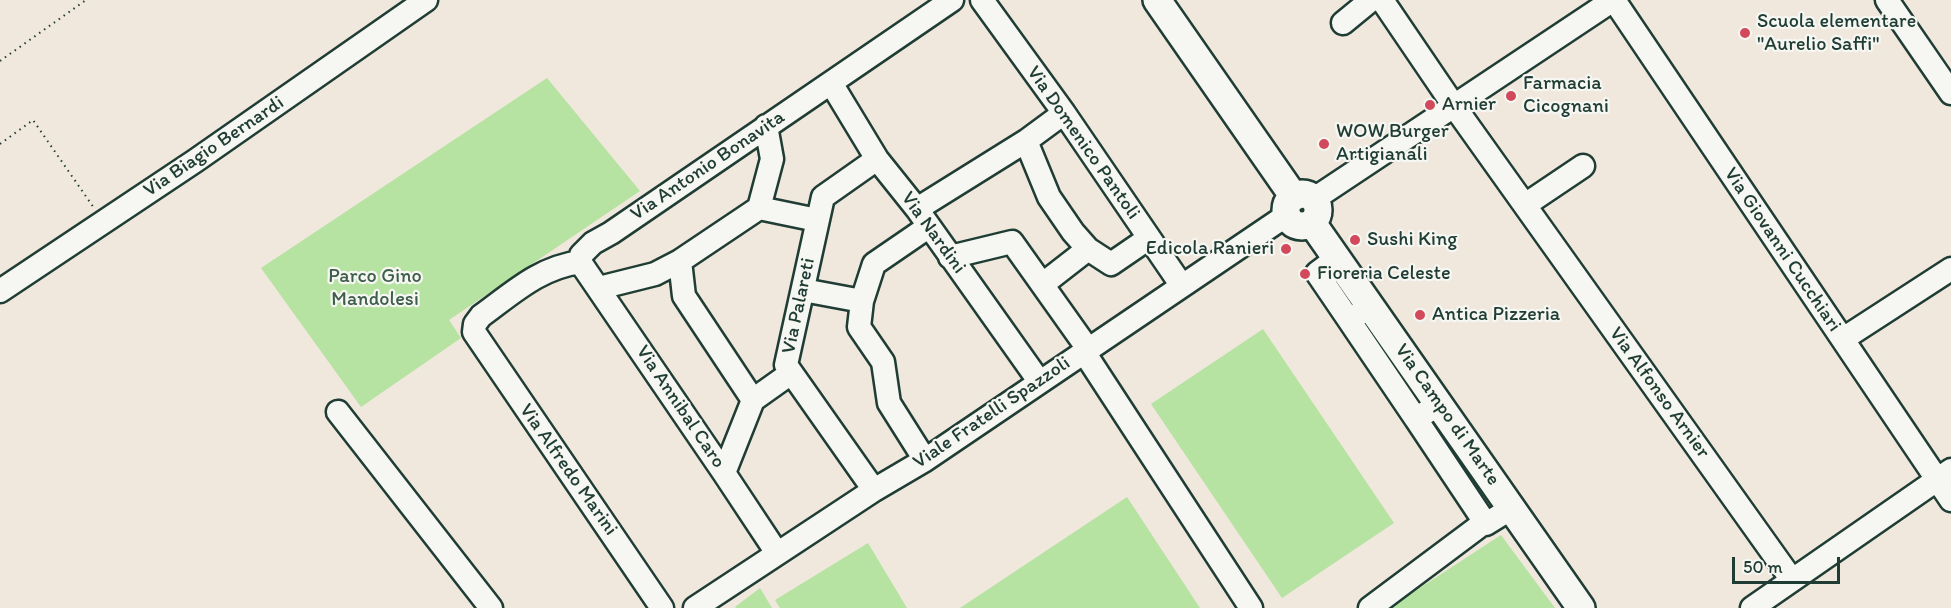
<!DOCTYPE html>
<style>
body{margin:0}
#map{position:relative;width:1951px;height:608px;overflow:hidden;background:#f0e7dd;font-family:Itim,sans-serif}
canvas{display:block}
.scale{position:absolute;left:1732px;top:557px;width:108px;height:27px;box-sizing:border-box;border:3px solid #1f3d34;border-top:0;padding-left:8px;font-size:18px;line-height:21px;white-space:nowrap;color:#1f3d34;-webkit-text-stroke:4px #f6f6f2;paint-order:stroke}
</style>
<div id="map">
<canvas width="1951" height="608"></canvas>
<div class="scale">50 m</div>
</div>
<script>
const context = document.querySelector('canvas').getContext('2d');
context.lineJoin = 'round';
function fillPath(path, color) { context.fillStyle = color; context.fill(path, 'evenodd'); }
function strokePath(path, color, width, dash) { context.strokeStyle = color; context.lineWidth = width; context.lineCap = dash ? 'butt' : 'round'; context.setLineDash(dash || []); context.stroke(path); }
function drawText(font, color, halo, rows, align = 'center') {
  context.font = font + ' Itim,sans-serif'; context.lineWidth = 4.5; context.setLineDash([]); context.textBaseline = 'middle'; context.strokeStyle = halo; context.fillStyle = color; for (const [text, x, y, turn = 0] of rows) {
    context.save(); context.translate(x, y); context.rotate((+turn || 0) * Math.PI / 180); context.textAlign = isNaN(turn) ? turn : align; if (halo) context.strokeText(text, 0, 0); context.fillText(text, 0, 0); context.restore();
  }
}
fillPath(new Path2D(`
 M547,78l93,113 -191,129 12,18 -100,69 -100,-139z
 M1263,329l131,194 -112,75 -131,-194z
 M1127,497l73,111h-240z
 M1501,535l54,73h-166z
 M868,543l39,65h-127l-5,-8z
 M760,588l12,20h-36l-1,-1z`), '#b6e3a1');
const minor = new Path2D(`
 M982,0l82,113 118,173
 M1382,0l72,106 338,474
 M1614,0l337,500
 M1887,0l64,93
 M1343,23l28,-23
 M831,83l46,76 40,50 122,172
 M1026,141l23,56 24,35 15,17 23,15 38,-26
 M1314,199l299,-199
 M1525,205l58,-39
 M759,208l58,12
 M917,209l109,-68 38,-28
 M950,257l62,-15 76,107
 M1337,258l-20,15 32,47 13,-8
 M680,261l4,35 69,104
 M580,262c-41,6 -66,30 -99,54l-6,8 -1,8 188,276
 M580,262l1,-7 12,-12 18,-10 341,-233
 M580,262l144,211 53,80
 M1043,284l45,-35
 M599,288l56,-14 25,-13 79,-53 13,-49 -6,-33
 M803,290l59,11
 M0,291l195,-130 231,-161
 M1349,320l67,99 12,-8
 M1843,339l108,-70
 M1084,352l167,256
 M753,400l38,-27
 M338,412l153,196
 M1416,419l70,105 26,-16
 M925,460l-36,-57 -6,-41 -24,-35 3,-26 12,-37 54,-37
 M724,473l29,-73
 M874,490l-88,-125 37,-168 54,-38
 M695,608l179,-118 51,-30 362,-245
 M1370,608l115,-86
 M1752,608l199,-138`);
const major = new Path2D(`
 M1157,0l137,197
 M1286 210a16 16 0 1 1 32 0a16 16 0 1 1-32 0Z
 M1312,223l269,385`);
strokePath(minor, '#1f3d34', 27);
strokePath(major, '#1f3d34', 32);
strokePath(new Path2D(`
 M0,61l86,-61
 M0,144l33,-24 61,88`), '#1f3d34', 2, [1.5, 4.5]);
strokePath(minor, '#f6f6f2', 22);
strokePath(major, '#f6f6f2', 27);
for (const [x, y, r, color] of [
 [1745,33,6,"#d1495b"],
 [1511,96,6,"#d1495b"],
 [1430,105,6,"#d1495b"],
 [1324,144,6,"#d1495b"],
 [1355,240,6,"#d1495b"],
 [1286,249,6,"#d1495b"],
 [1305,274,6,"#d1495b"],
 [1420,315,6,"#d1495b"]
]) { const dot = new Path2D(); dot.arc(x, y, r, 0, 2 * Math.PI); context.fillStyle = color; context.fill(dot); strokePath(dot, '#f6f6f2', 2); }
drawText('20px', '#1f3d34', '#f6f6f2', [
 ["Scuola elementare",1757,22],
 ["\"Aurelio Saffi\"",1757,45],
 ["Farmacia",1523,84],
 ["Cicognani",1523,107],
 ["Arnier",1442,105],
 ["WOW Burger",1336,132],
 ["Artigianali",1336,155],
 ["Sushi King",1367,240],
 ["Edicola Ranieri",1274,249,"right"],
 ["Fioreria Celeste",1317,274],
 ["Antica Pizzeria",1432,315]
], 'left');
drawText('20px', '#1f3d34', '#f6f6f2', [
 ["Via Domenico Pantoli",1083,143,55],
 ["Via Biagio Bernardi",214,147,-34],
 ["Via Antonio Bonavita",708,166,-34],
 ["Via Nardini",933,233,54],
 ["Via Giovanni Cucchiari",1782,250,56],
 ["Via Palareti",799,306,-78],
 ["Via Alfonso Arnier",1659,393,54],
 ["Via Annibal Caro",680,407,56],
 ["Viale Fratelli Spazzoli",992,413,-34],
 ["Via Campo di Marte",1447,415,55],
 ["Via Alfredo Marini",568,470,55]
]);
drawText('20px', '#3d5e4a', '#f6f6f2', [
 ["Parco Gino",375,277],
 ["Mandolesi",375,300]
]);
</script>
